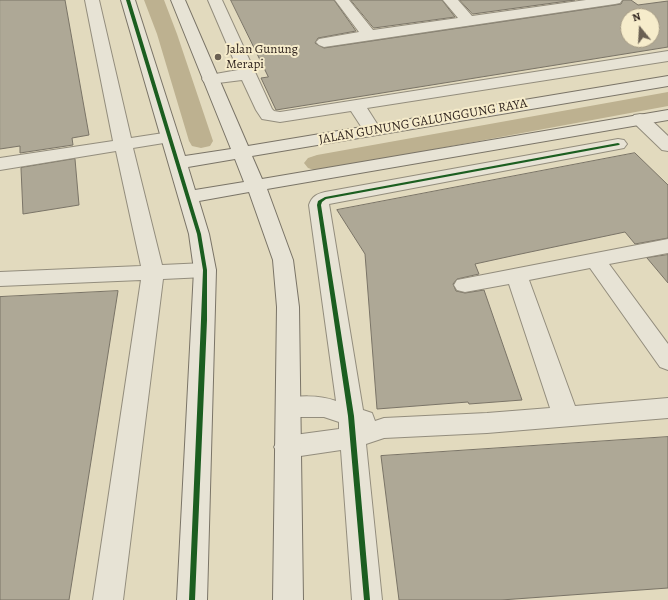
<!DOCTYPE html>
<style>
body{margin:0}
#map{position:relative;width:668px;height:600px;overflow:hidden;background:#e2dabe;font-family:Alegreya,serif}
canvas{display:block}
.north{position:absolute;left:620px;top:8px;width:40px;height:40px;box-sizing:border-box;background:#f6eccb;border:1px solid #a49a84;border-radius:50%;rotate:342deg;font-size:11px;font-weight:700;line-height:16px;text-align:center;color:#2a1e19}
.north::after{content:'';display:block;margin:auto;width:14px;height:18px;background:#6a6053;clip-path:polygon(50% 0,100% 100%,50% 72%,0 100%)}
</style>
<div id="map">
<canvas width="668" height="600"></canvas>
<div class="north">N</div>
</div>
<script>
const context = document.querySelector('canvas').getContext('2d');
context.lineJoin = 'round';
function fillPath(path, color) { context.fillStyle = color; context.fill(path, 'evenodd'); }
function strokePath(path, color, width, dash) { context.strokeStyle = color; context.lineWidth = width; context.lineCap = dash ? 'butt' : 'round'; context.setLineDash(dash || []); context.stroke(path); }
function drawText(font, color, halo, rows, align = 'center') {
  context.font = font + ' Alegreya,serif'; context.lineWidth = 4; context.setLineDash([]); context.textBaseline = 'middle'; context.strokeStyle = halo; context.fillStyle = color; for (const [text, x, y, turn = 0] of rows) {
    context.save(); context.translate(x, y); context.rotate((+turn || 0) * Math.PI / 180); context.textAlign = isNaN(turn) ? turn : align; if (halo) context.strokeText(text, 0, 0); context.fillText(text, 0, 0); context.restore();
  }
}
fillPath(new Path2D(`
 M144,0h20l13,34 36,107 -3,5 -9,2 -9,-2 -3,-5 -32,-107z
 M668,92v14l-351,65 -9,-3 -4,-5 4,-5 9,-3z`), '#bdb190');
const building = new Path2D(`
 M0,0h65l24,135 -17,3 1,7 -53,8v-7l-20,3z
 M231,0h103l22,31 -38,7 -3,5 9,5 291,-43 6,-1 2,-4h8l7,5 30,-4v46l-392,63 -15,-32 7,-1zM628,16h24v24h-24z
 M351,0h91l13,17 -81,11z
 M460,0h115l-102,14z
 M635,153l33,32v53l-33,6 -10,-12 -109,23 -41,9 4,10 -22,5 -4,5 3,7 9,2 19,-3 38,110 -53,4 -1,-2 -91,7 -12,-155 -28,-44z
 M75,159l4,46 -56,9 -2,-46z
 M668,255v28l-21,-25z
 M118,291l-49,309h-69v-303z
 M668,437v151l-167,12h-102l-18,-144z`);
fillPath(building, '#aea896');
strokePath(building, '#7a7467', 1);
const street = new Path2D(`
 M85,0h14l32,138 39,-6 6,1 3,4 -3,4 -43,7 29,117 43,-2 7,2 4,5 -4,5 -7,2 -42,2 -40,321h-30l48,-320 -141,6v-14l141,-6 -25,-115 -116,19v-12l113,-17z
 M208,0h14l50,109 2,2 6,1 388,-61v10l-301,47 14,22 -3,4 -6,1 -6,-1 -15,-23 -71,11 -18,-3 -6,-9 -14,-30 -32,4 -6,-2 -2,-3 2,-3 34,-6z
 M335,0h14l24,30 85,-12 -15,-18h15l14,16 114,-16h36l-2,3 -5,1 -291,43 -5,-2 -3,-3 3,-3 40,-7z
 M640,114l6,1 22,21v15l-6,-1 -28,-27 -3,-4 3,-4z
 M618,139l6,1 3,4 -3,4 -295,56 34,206 9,3 3,8 9,-3 103,-5 63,-5 -41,-124 -44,8 -8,-2 -3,-5 3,-5 211,-41v14l-59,11 59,80v26l-8,-3 -70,-99 -61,12 46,126 93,-8v20l-181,15 -103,5 -18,6 16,156h-30l-11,-150 -54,8 -9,-4 -4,-7 4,-7 9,-4 52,-7v-7l-15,-5h-35l-9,-3 -3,-7 3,-7c17,-5 40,-5 56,1l-27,-196c3,-9 8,-11 16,-13z`);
const secondary = new Path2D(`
 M121,0h14l50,156 46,-7 -60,-149h14l63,146 420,-70v10l-416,70 10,23 406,-69v10l-401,69 26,71 6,47 4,293h-30l4,-293 -4,-47 -24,-68 -50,9 10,33 7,36 -9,330h-30l17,-330 -5,-36zM235,159l9,23 -49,8 -7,-23z`);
strokePath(street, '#938d7d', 2);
strokePath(secondary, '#7a7467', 2);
fillPath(street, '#e7e3d5');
fillPath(secondary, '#e7e3d5');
fillPath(new Path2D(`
 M126,0h4l71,234 6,36v50l-12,280h-6l12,-280 2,-50 -6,-36z
 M618,143l2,1 -1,1 -293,54 -4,3 -1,3 33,211 16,184h-6l-16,-184 -31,-211 1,-4 7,-4z`), '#1b5e20');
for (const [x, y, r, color] of [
 [218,57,4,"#6a6053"]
]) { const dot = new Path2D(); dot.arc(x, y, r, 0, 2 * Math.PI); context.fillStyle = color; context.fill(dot); strokePath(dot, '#f6eccb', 1.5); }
drawText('13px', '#2a1e19', '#f6eccb', [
 ["Jalan Gunung",226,50],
 ["Merapi",226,65]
], 'left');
drawText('13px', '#2a1e19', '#f6eccb', [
 ["JALAN GUNUNG GALUNGGUNG RAYA",423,122,-10]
]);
</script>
